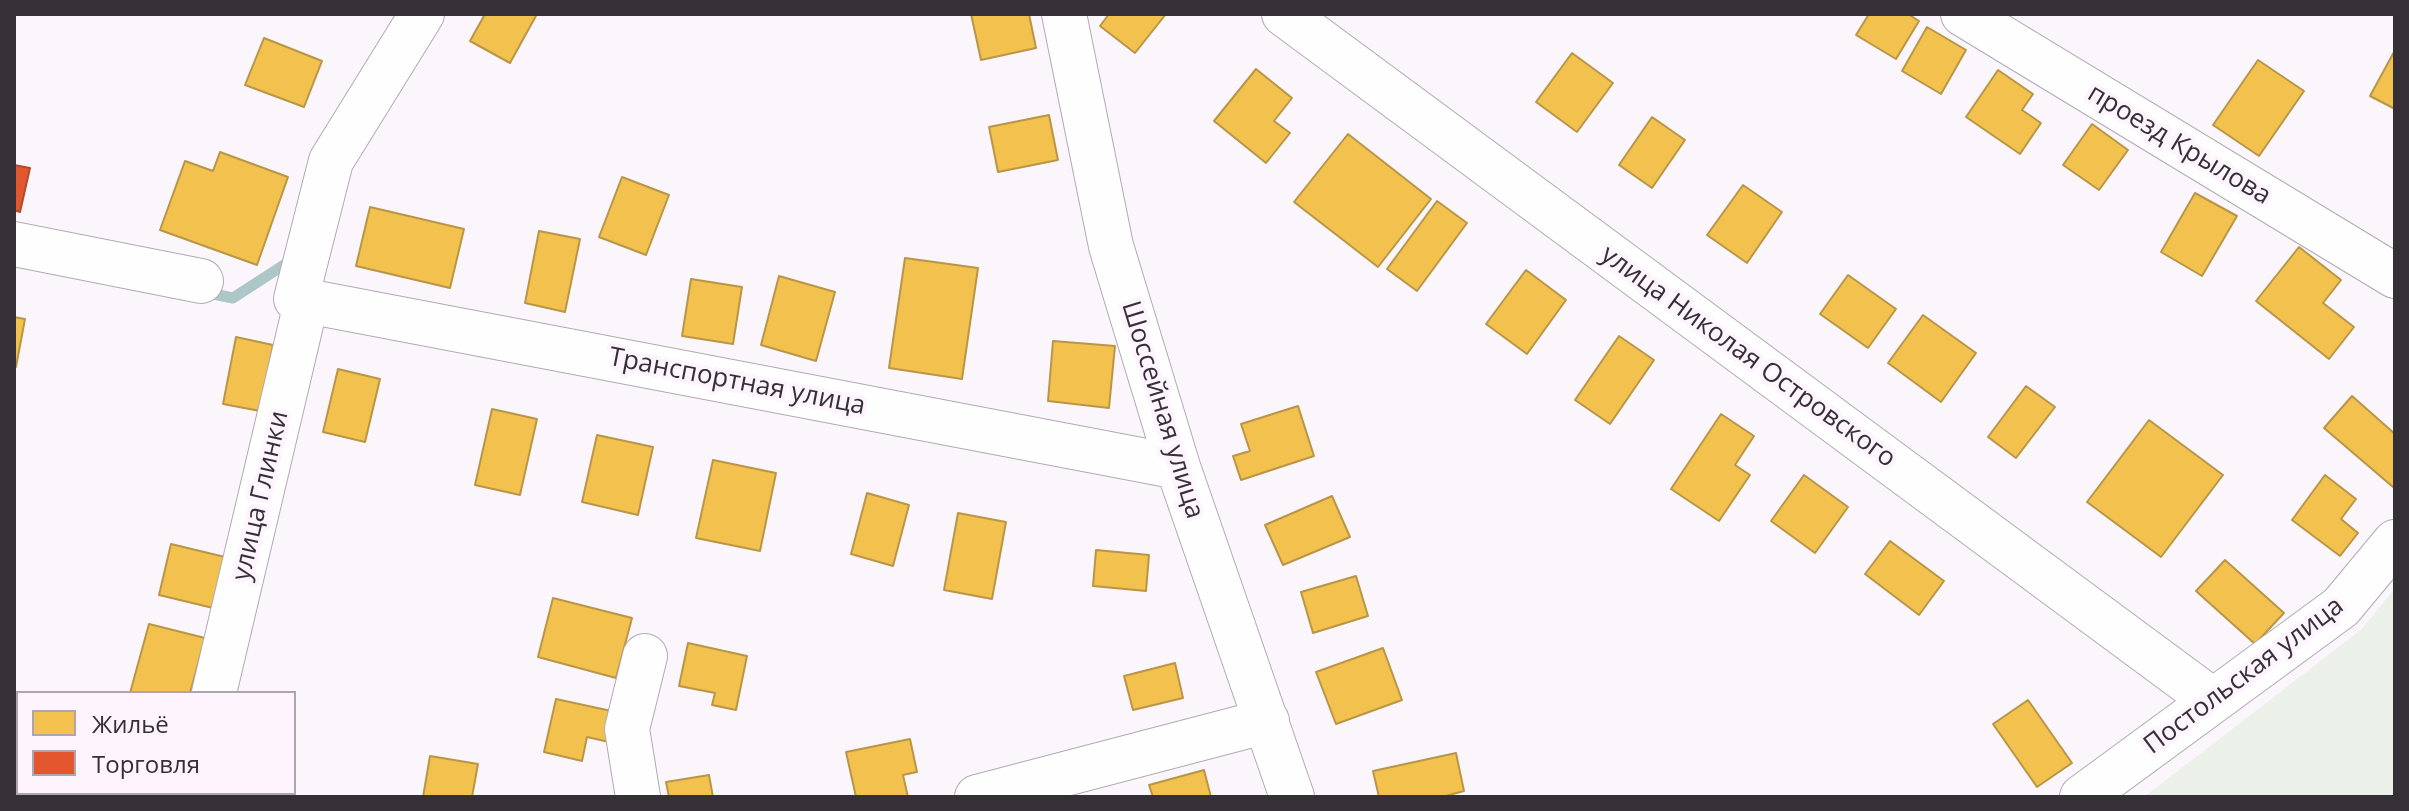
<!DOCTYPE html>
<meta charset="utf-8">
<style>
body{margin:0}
#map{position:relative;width:2409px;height:811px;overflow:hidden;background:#fbf6fc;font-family:"Open Sans",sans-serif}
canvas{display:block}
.frame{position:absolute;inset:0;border:16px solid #353036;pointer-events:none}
.legend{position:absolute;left:16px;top:691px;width:280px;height:104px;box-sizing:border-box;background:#fdf4fe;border:2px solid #ada6ae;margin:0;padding:10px 14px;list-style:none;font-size:24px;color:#353036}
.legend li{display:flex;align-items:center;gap:16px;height:40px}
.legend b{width:40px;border:2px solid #ada6ae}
</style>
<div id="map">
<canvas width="2409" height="811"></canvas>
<div class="frame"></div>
<ul class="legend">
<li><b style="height:22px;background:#f2c14e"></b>Жильё</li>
<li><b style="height:22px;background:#e4572e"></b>Торговля</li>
</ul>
</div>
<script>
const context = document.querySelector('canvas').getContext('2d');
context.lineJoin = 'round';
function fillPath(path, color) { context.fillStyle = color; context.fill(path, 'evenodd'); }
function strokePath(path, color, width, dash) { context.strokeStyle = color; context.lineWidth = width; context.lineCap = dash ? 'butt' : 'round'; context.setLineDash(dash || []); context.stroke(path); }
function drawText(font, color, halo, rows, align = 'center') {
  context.font = font + ' "Open Sans",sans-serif'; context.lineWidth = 8; context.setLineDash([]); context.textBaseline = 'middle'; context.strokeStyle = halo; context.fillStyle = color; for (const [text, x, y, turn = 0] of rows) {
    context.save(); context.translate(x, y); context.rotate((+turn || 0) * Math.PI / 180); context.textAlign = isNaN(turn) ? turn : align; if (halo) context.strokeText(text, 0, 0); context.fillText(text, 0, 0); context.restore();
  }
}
fillPath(new Path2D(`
 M2395,588v209h-251l218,-168z`), '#ebf0e9');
const homes = new Path2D(`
 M485,14h52l-27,49 -40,-22z
 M971,14h58l7,34 -55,12z
 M1109,14h57l-31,39 -35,-27z
 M1869,14h39l11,7 -23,38 -40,-24z
 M1927,27l39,23 -25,44 -39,-23z
 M264,38l58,23 -18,46 -59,-22z
 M2395,50v59l-25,-13z
 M1572,53l41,30 -36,49 -41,-30z
 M2258,60l46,31 -45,65 -46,-31z
 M1256,69l36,29 -18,23 16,12 -24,30 -52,-42z
 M1998,70l35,24 -11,16 19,13 -21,31 -54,-37z
 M1049,115l9,45 -60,12 -9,-45z
 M1652,117l33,23 -33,48 -33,-23z
 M2092,124l36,26 -29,40 -36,-25z
 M1348,134l83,65 -53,68 -84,-65z
 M220,152l68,25 -31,88 -97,-35 25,-69 28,10z
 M622,177l47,18 -23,60 -47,-18z
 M1743,185l39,27 -35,51 -40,-28z
 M2195,193l42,23 -35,60 -41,-24z
 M1437,201l30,22 -50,68 -30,-22z
 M370,207l94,22 -14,59 -94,-22z
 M539,231l41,8 -15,73 -40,-9z
 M2299,247l42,33 -18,23 31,24 -25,32 -73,-58z
 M905,258l73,10 -16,111 -73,-11z
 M1526,270l40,30 -39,54 -41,-30z
 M1848,275l48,34 -28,39 -48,-34z
 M779,276l56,16 -19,69 -55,-16z
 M691,279l51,8 -9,57 -51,-8z
 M1923,315l53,38 -35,49 -53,-39z
 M14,317l11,2 -9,48h-2z
 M1619,336l35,24 -44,64 -35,-24z
 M236,337l37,8 -13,66 -37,-7z
 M1053,341l62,5 -6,62 -61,-7z
 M338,369l42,10 -15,63 -42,-10z
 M2026,386l29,21 -39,51 -28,-21z
 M2352,396l43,38v51l-2,2 -69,-59z
 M1298,406l16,50 -73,24 -8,-24 17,-5 -9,-27z
 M492,409l45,10 -17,76 -45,-10z
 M1721,414l33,22 -19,29 15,10 -31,46 -48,-32z
 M2149,420l74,55 -62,82 -74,-55z
 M597,435l56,12 -15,68 -56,-13z
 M713,460l63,13 -16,78 -64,-13z
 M1804,475l44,32 -33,46 -44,-32z
 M2325,475l31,24 -15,20 17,14 -18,23 -48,-36z
 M867,493l42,12 -16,61 -42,-12z
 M1332,496l18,41 -67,28 -18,-40z
 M958,513l48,9 -14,77 -48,-9z
 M1890,541l54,40 -25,34 -54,-41z
 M171,544l54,13 -12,51 -54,-13z
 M1096,550l53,5 -3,36 -53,-5z
 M2225,560l59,53 -29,31 -59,-53z
 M1356,576l12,40 -55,17 -12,-41z
 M553,598l79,20 -16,60 -78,-21z
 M149,624l56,14 -15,55h-60z
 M688,643l59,13 -11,54 -24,-5 3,-12 -36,-7z
 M1383,648l19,52 -66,24 -20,-52z
 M1175,663l8,35 -50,12 -9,-34z
 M556,699l60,13 -7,30 -22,-5 -5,24 -38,-9z
 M2028,700l44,63 -35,24 -44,-63z
 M910,739l7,33 -14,3 5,22h-52l-10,-45z
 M1456,753l8,38 -22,6h-63l-6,-26z
 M430,756l48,8 -6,33h-49z
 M1204,770l7,27h-58l-4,-12z
 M709,775l4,22h-44l-3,-15z
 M123,793h36v4h-37z
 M222,793h37l16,4h-54z`);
fillPath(homes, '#f2c14e');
strokePath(homes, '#b99647', 2);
const shops = new Path2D(`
 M14,165l16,3 -10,44 -6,-2z`);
fillPath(shops, '#e4572e');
strokePath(shops, '#b04b30', 2);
strokePath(new Path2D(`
 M203,292l30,6 57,-37`), '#adc6c8', 11);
const minor = new Path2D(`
 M422,14l-91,147 -35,138 882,168
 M1064,14l47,232 67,221 114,330
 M1284,14l928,686
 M1963,14l432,262
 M14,244l187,37
 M214,693l93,-394
 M189,797l1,-4
 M638,797l-11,-68 18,-73
 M977,797l290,-76
 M2082,797l259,-190 54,-65`);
strokePath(minor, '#b0abb1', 46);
strokePath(minor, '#fefeff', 44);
drawText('26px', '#353036', '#fdf4fe', [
 ["проезд Крылова",2179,145,31],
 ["улица Николая Островского",1748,357,36],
 ["Транспортная улица",737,382,11],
 ["Шоссейная улица",1162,410,73],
 ["улица Глинки",261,496,-77],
 ["Постольская улица",2244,676,-37]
]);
</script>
